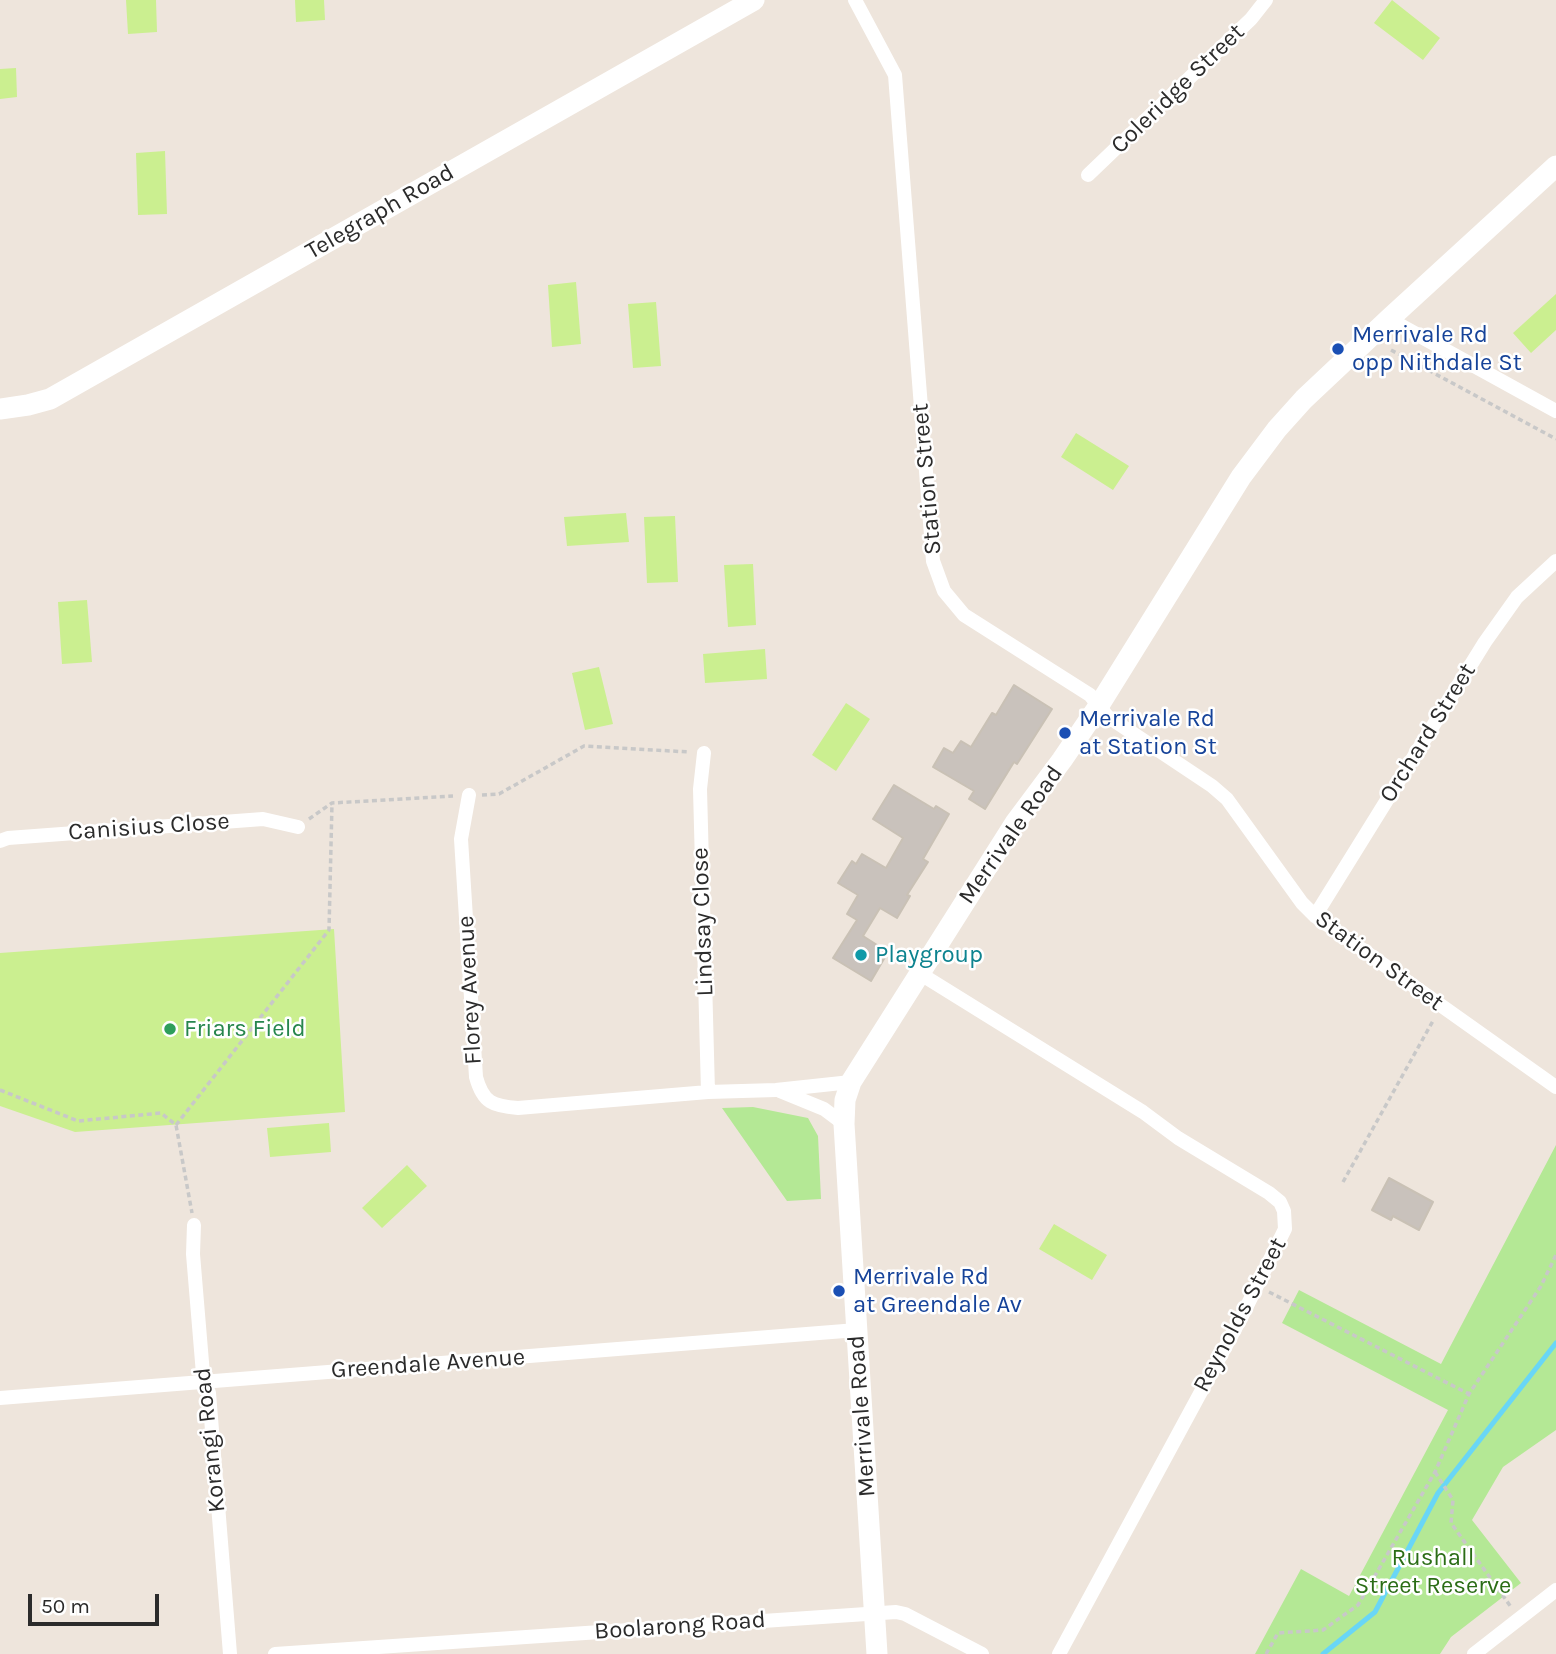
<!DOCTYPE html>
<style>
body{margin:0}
#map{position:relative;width:1556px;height:1654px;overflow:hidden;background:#eee5dc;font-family:Karla,sans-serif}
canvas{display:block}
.scale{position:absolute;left:28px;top:1594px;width:131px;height:32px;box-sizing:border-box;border:4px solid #2b2b2b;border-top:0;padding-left:9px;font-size:21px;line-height:24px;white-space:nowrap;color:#2b2b2b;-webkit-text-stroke:5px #fff;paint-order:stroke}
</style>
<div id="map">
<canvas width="1556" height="1654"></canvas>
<div class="scale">50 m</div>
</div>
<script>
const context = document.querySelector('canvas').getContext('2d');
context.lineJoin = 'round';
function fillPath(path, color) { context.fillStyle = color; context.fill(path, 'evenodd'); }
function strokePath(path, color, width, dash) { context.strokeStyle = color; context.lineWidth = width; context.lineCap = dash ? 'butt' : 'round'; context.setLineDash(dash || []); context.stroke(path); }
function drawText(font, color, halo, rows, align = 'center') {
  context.font = font + ' Karla,sans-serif'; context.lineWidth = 5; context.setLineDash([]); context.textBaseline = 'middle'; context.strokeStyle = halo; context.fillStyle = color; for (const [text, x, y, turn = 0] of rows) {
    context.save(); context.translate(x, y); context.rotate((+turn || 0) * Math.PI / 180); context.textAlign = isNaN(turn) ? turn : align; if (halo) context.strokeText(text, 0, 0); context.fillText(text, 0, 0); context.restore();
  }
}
fillPath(new Path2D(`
 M753,1107l55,11 10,18 3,63 -34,2 -65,-93z
 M1556,1145v285l-53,37 -31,53 49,63 -70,54 -11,17h-185l46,-85 48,27 99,-186 -166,-87 17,-33 142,74z`), '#b4e895');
fillPath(new Path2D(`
 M126,0h30l1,32 -29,2z
 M295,0h29l1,20 -29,2z
 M1392,0l48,38 -17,22 -49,-37z
 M16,68l1,29 -17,2v-30z
 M165,151l2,63 -29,1 -2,-62z
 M576,282l5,62 -29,3 -4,-62z
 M1556,294v36l-25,23 -18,-20z
 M656,302l5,64 -28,2 -5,-64z
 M1076,433l53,33 -16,24 -52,-33z
 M626,513l3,29 -62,4 -3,-29z
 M675,516l3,66 -31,1 -3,-66z
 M753,564l3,61 -28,2 -4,-62z
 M87,600l5,62 -30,2 -4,-62z
 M765,649l2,30 -62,4 -2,-29z
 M599,667l14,57 -28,6 -13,-57z
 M846,703l24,16 -34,52 -24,-16z
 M334,929l11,183 -270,20 -75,-26v-153z
 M329,1123l2,29 -61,5 -3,-29z
 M407,1165l20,21 -45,42 -20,-20z
 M1054,1224l53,31 -15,25 -53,-31z`), '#cbef90');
strokePath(new Path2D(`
 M1323,1654l52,-42 63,-119 118,-150`), '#69d6f6', 5);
const building = new Path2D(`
 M1014,685l38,24 -35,55 -3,-2 -29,47 -16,-10 5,-8 -41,-24 11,-19 9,5 8,-12 10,6 21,-34 4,2z
 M894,785l40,24 2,-3 13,8 -26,45 5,3 -21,33 3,1 -13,22 -17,-10 -17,28 25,16 -17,29 -38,-23 24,-38 -10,-6 11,-19 -20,-12 14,-22 4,3 6,-10 24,14 17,-30 -30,-19z
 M1389,1178l44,24 -14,28 -26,-14 -2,4 -19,-10z`);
fillPath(building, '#c9c2bc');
strokePath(building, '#c9c1b5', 2);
strokePath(new Path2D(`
 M1391,350l165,89
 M482,795l17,-1 85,-48 105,6
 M309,819l23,-16 121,-7
 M0,1090l78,31 83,-8 15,12 16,88
 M176,1125l153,-195 3,-127
 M1343,1182l91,-163
 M1269,1292l200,102
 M1435,1472l18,28 -2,23 60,84
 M1266,1654l12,-21 45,-3 35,-25 77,-133 34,-78 72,-108 15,-31`), '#c8c8c8', 3.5, [5, 3.5]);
strokePath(new Path2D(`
 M855,0l40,75 38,486 11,30 20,24 126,80 17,21 105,70 15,13 75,104 13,13 241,171
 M1088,175l163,-156 15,-19
 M1389,319l167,92
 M704,753l-4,36 8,303
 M469,795l-8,44 15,238c7,26 17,29 42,31l190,-16 68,-2 75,-8
 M0,841l8,-3 255,-19 35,8
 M1315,916l170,-274 32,-45 39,-36
 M919,973l224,139 35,26 91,55 11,9 4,9 1,18 -43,87 -183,338
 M780,1091l44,18 20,15
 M194,1225l-1,29 10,120 6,19 21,261
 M0,1398l857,-68
 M275,1654l621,-42 9,2 77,40
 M1474,1654l82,-64`), '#fff', 14);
strokePath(new Path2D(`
 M0,409l28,-4 22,-6 704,-399
 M877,1654l-33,-530 1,-24 6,-18 164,-259 47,-63 36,-53 143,-230 36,-48 27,-30 85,-80 167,-153`), '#fff', 21);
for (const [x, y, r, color] of [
 [1338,349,7,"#1a4fb4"],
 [1065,733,7,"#1a4fb4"],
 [861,955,7,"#0f9aa8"],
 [170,1029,7,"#2e9e5b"],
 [839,1291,7,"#1a4fb4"]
]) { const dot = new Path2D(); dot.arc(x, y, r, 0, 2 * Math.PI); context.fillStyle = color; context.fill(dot); strokePath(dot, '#fff', 2.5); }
drawText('24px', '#2b2b2b', '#fff', [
 ["Coleridge Street",1178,89,-44],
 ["Telegraph Road",380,212,-30],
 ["Station Street",927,479,-95],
 ["Orchard Street",1428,733,-58],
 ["Canisius Close",149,827,-4],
 ["Merrivale Road",1011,835,-55],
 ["Lindsay Close",703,922,-92],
 ["Station Street",1379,961,36],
 ["Florey Avenue",470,990,-93],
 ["Reynolds Street",1240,1315,-62],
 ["Greendale Avenue",428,1364,-4],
 ["Merrivale Road",862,1416,-94],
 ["Korangi Road",210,1440,-96],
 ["Boolarong Road",680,1626,-4]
]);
drawText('24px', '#164399', '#fff', [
 ["Merrivale Rd",1352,335],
 ["opp Nithdale St",1352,363],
 ["Merrivale Rd",1079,719],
 ["at Station St",1079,747],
 ["Merrivale Rd",853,1277],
 ["at Greendale Av",853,1305]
], 'left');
drawText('24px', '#0d838f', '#fff', [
 ["Playgroup",875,955]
], 'left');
drawText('24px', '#27864d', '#fff', [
 ["Friars Field",184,1029]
], 'left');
drawText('24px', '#2b6d16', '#fff', [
 ["Rushall",1433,1558],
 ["Street Reserve",1433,1586]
]);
</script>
